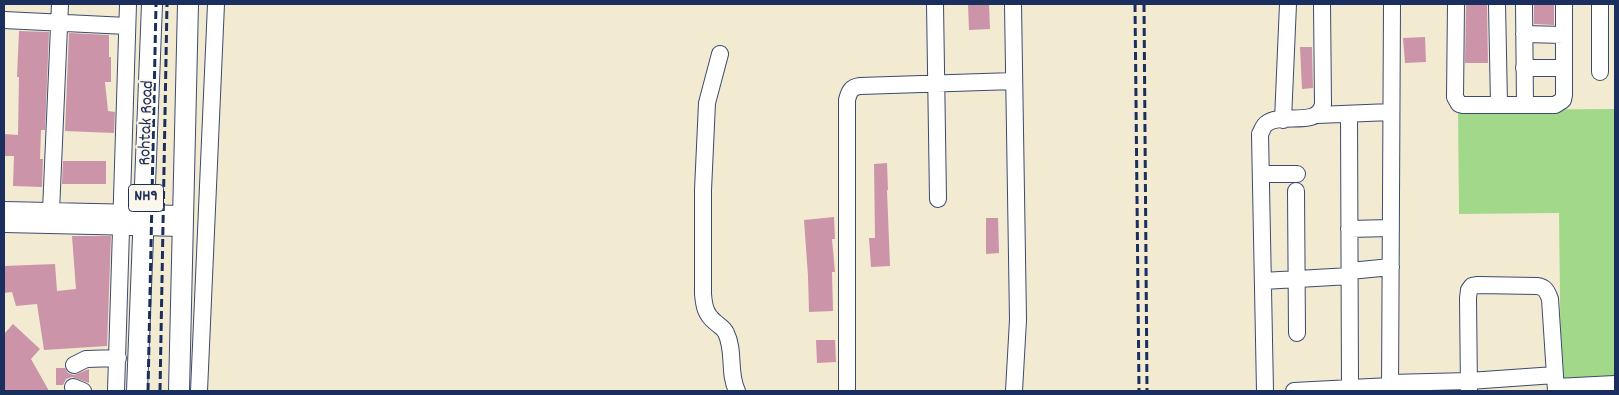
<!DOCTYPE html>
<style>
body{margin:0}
#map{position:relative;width:1619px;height:395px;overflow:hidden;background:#f3ead2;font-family:Dekko,sans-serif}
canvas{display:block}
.frame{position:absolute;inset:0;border:5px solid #1b2f5e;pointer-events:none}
</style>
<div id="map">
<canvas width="1619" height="395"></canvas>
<div class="frame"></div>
</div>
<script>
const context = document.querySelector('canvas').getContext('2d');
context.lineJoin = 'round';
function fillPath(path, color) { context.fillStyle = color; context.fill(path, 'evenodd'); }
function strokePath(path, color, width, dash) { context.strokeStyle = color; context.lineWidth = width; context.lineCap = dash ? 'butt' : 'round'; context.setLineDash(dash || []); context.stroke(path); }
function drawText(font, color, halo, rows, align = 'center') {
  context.font = font + ' Dekko,sans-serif'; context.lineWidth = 4; context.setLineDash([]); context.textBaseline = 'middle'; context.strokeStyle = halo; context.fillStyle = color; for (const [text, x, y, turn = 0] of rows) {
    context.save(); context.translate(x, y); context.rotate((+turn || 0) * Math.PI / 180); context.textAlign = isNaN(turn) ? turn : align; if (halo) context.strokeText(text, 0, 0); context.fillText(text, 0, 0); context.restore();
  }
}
fillPath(new Path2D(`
 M1615,109v271l-54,1 -2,-168 -100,1 -1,-104z`), '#a2d88a');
fillPath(new Path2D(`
 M968,4h21l1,25 -21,1z
 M1483,4h4l1,59h-23l1,-58z
 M1534,4h20v21l-20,-1z
 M19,31l30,1 -4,98h-4l-1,29h3l-1,28 -29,-1 1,-30h-10v-22l14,1 1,-58h-2z
 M69,33l40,2v22h2v25h-6l3,29 7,1 -1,21 -49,-2z
 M1425,37l1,25 -21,1 -2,-25z
 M1300,47h12l1,41 -11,1z
 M63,161h43v23h-44z
 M887,163l1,27h-1l3,76 -19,1 -2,-29h6l-1,-74z
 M834,217l1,22h-3l3,33h-3l1,39 -24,1 -1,-36 -4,-56z
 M986,218h12l1,35 -13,1z
 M72,236h39l-4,110 -63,4 -7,-46 -21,2 -4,-14 -8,1v-27l51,-2 2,27 19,-2z
 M13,324l27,25 -9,10 18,32h-45v-57z
 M816,340h19l1,22 -19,1z
 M56,368h9l3,5 6,2 15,-6v14l-17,-6 -6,2 -3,6h-7z`), '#cb94a8');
const minor = new Path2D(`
 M935,4l3,195
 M1013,4l5,316 -4,71
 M1456,4l-1,93 4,7 4,1h92l8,-5 1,-5v-91
 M1497,4l2,100
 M1524,4l1,100
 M1600,4v68
 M4,20l123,6
 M1524,34l40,1
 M720,54l-13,49 -4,87v104c1,11 2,20 12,28 3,3 9,6 11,11 9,18 2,40 11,58
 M1524,68h40
 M1349,114l1,274
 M1317,115l74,-3
 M1283,120l5,-116
 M1261,174h36
 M1296,191l1,142
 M4,210l179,4
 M51,211l9,-207
 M4,224l179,4
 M1349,229l42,-1
 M1350,271l41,-4
 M1263,281l87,-5
 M74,365l12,-6 32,-1
 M1390,383l79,-2 86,-6
 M73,387l10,4
 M1556,387l59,-3
 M116,391l12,-387
 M199,391l17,-387
 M847,391v-291c2,-8 4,-13 13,-14l154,-5
 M1265,391l-5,-257c2,-3 3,-8 6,-10 15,-13 52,5 57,-20l-1,-100
 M1294,391l96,-5
 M1390,391l2,-387
 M1469,391l-1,-93 1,-8 3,-4 6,-1 59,1c8,1 10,5 13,13l6,92`);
const major = new Path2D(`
 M137,391l15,-387
 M179,391l9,-387`);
strokePath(minor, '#3b4b6f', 18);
strokePath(major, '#3b4b6f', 22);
strokePath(minor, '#fff', 16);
strokePath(major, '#fff', 20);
strokePath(new Path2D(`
 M1135,4l4,387
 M1144,4l3,387
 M148,391l8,-387
 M160,391l7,-387`), '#1b2f5e', 3, [8, 4]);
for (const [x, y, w] of [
 [146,198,35]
]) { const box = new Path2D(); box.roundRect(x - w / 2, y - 13.5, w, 27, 4); context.fillStyle = '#fbf7ec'; context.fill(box); strokePath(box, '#1b2f5e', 1); }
drawText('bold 16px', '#1b2f5e', null, [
 ["NH9",146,198]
]);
drawText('18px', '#1b2f5e', '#fbf7ec', [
 ["Rohtak Road",148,123,-88]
]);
</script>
